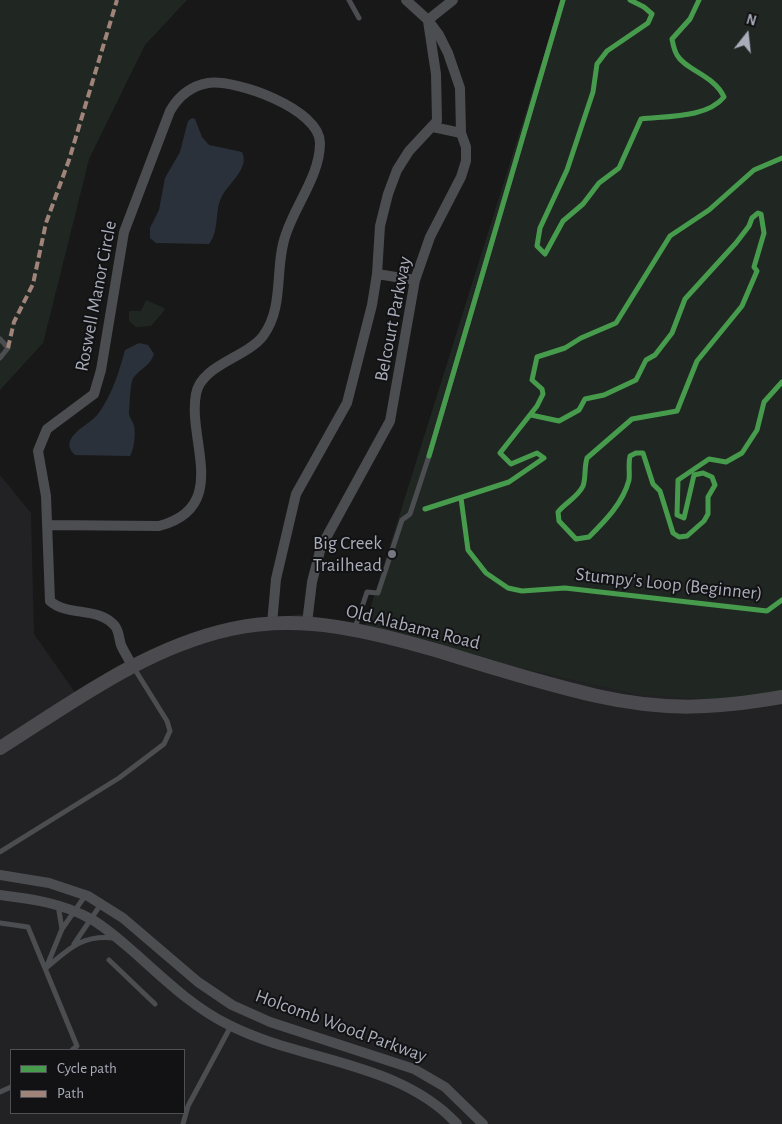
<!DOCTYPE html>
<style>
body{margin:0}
#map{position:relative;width:782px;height:1124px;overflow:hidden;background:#181818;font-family:"Alegreya Sans",sans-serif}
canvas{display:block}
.legend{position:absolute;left:10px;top:1049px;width:175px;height:65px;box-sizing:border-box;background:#121214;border:1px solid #4e5056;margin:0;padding:6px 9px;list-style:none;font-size:15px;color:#a9acb9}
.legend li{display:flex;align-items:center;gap:10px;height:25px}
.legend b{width:25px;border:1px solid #4e5056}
.north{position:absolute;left:722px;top:10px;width:50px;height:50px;-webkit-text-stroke:4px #121214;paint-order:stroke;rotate:16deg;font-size:14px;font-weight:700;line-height:20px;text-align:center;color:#a9acb9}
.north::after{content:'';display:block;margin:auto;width:18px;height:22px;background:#a9acb9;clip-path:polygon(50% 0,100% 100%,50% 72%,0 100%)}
</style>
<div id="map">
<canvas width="782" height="1124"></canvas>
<ul class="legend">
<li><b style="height:6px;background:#469c4c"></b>Cycle path</li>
<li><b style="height:6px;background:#a18479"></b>Path</li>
</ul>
<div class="north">N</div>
</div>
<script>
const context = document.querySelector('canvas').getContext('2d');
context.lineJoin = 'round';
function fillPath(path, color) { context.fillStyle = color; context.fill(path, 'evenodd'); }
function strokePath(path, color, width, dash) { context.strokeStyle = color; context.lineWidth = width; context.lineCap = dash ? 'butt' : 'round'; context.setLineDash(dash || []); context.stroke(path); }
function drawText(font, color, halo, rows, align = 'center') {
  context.font = font + ' "Alegreya Sans",sans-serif'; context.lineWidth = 4; context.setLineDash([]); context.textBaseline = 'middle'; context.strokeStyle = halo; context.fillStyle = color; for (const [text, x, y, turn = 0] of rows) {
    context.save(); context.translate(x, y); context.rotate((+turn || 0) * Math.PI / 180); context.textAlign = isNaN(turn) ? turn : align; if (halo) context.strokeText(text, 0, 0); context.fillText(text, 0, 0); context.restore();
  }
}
fillPath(new Path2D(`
 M0,475l31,38 3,121 47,67 43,-29 99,-45 77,-13 69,12 142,40 123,28 148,-3v433h-782zM11,1050h173v63h-173z`), '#222224');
fillPath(new Path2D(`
 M0,0h187l-42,45 -56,114 -46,184 -43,47z
 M561,0h221v691l-48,10 -100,-7 -123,-28 -146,-41z
 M146,300l18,8v3l-13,15 -15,1 -7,-6v-10h12z`), '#202722');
fillPath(new Path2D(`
 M192,118l3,1 7,18 7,8 33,7c8,16 -13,31 -20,44 -8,15 -2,34 -13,48l-53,-1 -6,-5v-10l9,-18 6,-32 15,-26 8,-31z
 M139,343l9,2 6,9c-4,12 -13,14 -20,23 -4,4 -4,27 -5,34 -1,6 4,9 5,15 2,7 0,24 -4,30l-55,-1c-4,-4 -7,-8 -5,-14 5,-12 20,-17 28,-27 14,-19 21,-42 27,-64z`), '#2b313a');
strokePath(new Path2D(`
 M349,0l10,18
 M0,339l8,9 -8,10
 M355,628l12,-36 11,1 24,-73 8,-6 19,-58 134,-456
 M0,852l119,-74 45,-34 6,-13 -3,-10 -33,-53
 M58,905l4,24 -16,39c23,-19 35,-33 67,-30
 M0,923l28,4 49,119 -5,4
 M62,929l23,-33
 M74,944l27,-40
 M109,960l46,44
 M0,1092l11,-5
 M183,1124l5,-18 43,-80`), '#4c4d51', 5);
strokePath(new Path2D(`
 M406,0l22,20 25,-20
 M433,127l28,6
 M377,274l38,6
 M47,525l112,1c72,-19 28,-86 37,-132 5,-29 50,-36 67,-58 22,-29 11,-70 23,-102 10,-30 34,-59 34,-91 0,-34 -84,-64 -112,-60 -17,3 -30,14 -38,28l-46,121 -23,138 -7,24 -47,35 -9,22 8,45 4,105c18,16 48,5 65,25 4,5 4,13 6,19 3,7 8,14 11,21
 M307,623l5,-41 9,-35 69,-126 25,-141 15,-43 31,-60 5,-16v-14l-5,-14 -1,-45 -12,-35 -9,-18 -11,-15
 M272,624l4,-45 20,-85 51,-91 25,-98 5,-31 3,-48 8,-32 9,-24 12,-19 28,-30 -1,-47 -8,-53
 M0,875l49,8 39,13 35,22 75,64 34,23 38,17 144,47 31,18 38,37
 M0,895c32,4 62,8 91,24 16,9 31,23 45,35 29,26 58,54 93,71 73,37 170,36 228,99`), '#4c4d51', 10);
strokePath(new Path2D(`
 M0,748c73,-46 145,-100 231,-119 74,-16 140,3 211,23 51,16 103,32 155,44 67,15 118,13 185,1`), '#4b4b4f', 14);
strokePath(new Path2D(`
 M8,348l6,-26 19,-38 13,-61 23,-63 48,-160`), '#a18479', 4, [8, 4]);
strokePath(new Path2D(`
 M630,0l14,7 8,7 -4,9 -41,28 -10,13 -4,28 -26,78 -27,58 -3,18 8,8 18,-33 20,-17 16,-21 20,-15 22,-49c26,-3 66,-1 83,-22 -10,-22 -39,-27 -47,-42 -3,-5 -4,-11 -5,-16l18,-20 9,-19
 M531,415l28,6 20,-11 6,-11 19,-4 32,-15 10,-20 9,-5 17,-22 13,-34 51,-56 13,-17 3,-8 6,-5 3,1 3,19 -10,34 3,4 -15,35 -45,55 -20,50 -45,8 -45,39c-3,10 -1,20 -4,28 -5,11 -18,17 -25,26l1,9 17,18 13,-2c16,-16 34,-34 40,-57 1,-8 -1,-16 1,-24l6,-3h7l10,31 7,7 13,42 6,4 8,-1 17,-15 4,-7v-17l7,-12 -3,-8 -9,-4 -9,2 -10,43 -7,-3 1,-35 31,-21 17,3 16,-9 15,-23 7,-28 18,-20
 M429,456l134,-456
 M461,498l7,52 18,23 22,15 14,3 43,-3 202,23 15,-11
 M425,509l84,-27 35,-24 -7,-5 -26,11 -11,-11 37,-47 6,-12 -1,-5 -10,-9 5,-23 28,-9 16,-10 35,-15 54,-87 39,-26 45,-40 28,-12`), '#469c4c', 5);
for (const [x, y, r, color] of [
 [392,554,5,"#767881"]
]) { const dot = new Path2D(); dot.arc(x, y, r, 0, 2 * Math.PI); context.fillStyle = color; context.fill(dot); strokePath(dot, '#121214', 2); }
drawText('19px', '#a9acb9', '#121214', [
 ["Roswell Manor Circle",96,296,-79],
 ["Belcourt Parkway",393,319,-79],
 ["Stumpy's Loop (Beginner)",669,584,6],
 ["Old Alabama Road",413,627,14],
 ["Holcomb Wood Parkway",341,1026,20]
]);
drawText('19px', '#a9acb9', '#121214', [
 ["Big Creek",382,543],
 ["Trailhead",382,565]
], 'right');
</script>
